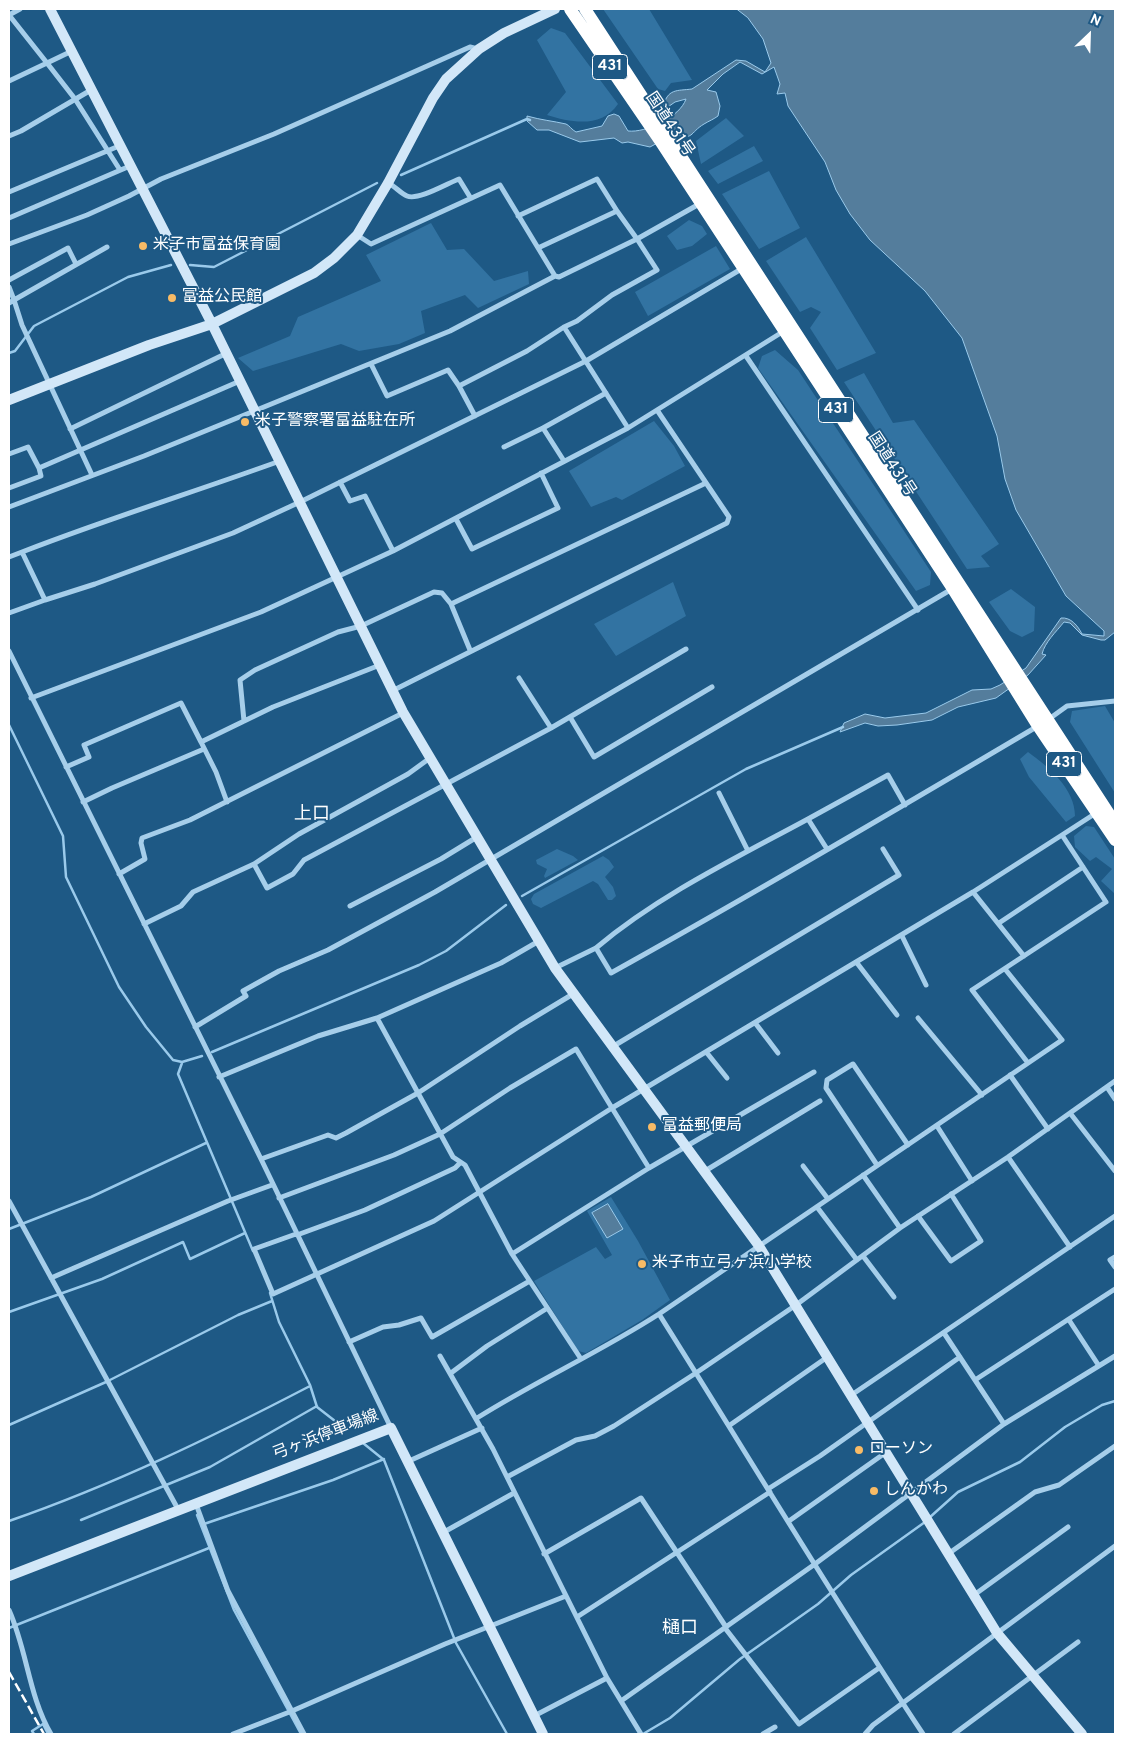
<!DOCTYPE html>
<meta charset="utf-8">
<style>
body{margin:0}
#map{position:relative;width:1124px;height:1743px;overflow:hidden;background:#1e5985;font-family:Overpass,sans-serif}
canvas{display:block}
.frame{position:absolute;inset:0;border:10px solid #fff;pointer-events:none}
.north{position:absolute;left:1064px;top:10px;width:50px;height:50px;-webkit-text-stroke:4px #1e5985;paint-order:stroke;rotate:24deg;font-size:14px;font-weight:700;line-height:20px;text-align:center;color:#fff}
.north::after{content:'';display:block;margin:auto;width:18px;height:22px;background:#fff;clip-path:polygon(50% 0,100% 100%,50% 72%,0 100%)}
</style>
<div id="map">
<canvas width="1124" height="1743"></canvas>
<div class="frame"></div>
<div class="north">N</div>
</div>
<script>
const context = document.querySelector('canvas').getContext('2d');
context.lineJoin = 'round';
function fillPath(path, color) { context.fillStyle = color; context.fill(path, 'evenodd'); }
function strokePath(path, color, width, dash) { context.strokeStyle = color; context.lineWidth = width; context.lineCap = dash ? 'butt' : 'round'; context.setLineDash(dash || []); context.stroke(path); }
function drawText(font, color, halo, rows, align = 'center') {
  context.font = font + ' Overpass,"Noto Sans JP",sans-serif'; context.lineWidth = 4; context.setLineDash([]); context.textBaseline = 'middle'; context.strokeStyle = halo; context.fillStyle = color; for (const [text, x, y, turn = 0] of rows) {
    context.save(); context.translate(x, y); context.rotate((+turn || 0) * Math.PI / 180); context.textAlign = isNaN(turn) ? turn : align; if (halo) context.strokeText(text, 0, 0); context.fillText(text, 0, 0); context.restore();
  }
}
fillPath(new Path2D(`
 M603,9h46l43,71 -21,3 -6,8 -7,-2z
 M551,28l14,5 53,71c-16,24 -46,19 -71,11l19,-23 -29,-52z
 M726,118l18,18 -43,28 -5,-23z
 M754,146l9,15 -45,23 -10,-13z
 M769,171l31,57 -41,21 -37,-55z
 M689,220l13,6 5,8 -15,12 -15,4 -10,-14z
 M431,223l16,27 17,-1 30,32 34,-10 1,13 -51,24 -13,-13 -44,16 4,22 -26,11 -40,7 -18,-7 -88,27 -15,-13 52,-22 8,-19 83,-36 -15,-26z
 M806,237l70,116 -39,17 -27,-42 11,-16 -10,-5 -11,5 -34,-51z
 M716,246l14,23 -82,47 -13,-24z
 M775,350l23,20 133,202 -1,13 -14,6 -158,-223 4,-12z
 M864,373l29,50 21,-3 85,124 -18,12 9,11 -23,2 -123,-187z
 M654,421l20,25 11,20 -63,34 -6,-3 -25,10 -22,-36z
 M673,582l13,34 -70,40 -22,-32z
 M1011,589l24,18 -1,24 -12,6 -12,-6 -21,-29z
 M1105,706l10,17v70l-45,-71 2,-11z
 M1028,752c21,15 47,37 47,64l-9,6 -37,-45 -9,-18z
 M1086,826l8,1 21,32v35l-14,-13 11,-12 -16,-12 -6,4 -15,-14 -1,-11z
 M557,849l16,7 5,4 -33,18 -1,-2 3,-7 -10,-5 -1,-4z
 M603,856l6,4 5,7 -9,10 8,10 3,9 -4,4h-4l-10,-16 -5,-3 -52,27 -8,-4 -2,-5 3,-5z
 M611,1197l27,44 32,59 -28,20 -56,33 -8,-2 -44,-70 62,-34 9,12 7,-4 -25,-44z`), '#3273a2');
const water = new Path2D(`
 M737,9h378v623l-10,8h-4l-19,-5 -12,-12 -6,-1c-8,10 -19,20 -22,32l4,1 -18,20 -32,23 -38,9 -26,13 -35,5 -19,1 -13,-3 -25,9 4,-9 21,-9 20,4 41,-5 46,-23 19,-1 9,-4 26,-17 35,-50c10,-1 17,8 21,16l22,2v-5l-38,-35 -50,-86 -11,-31 -8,-43 -35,-98 -37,-47 -55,-51 -20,-26 -14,-24 -11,-28 -37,-56 -3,-13 -8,1 3,-10 -6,-17 -12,7 -22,-12 -17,12 -16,16 9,2 4,14 -2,10c-4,3 -9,5 -14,8 -15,9 -10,17 -30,10l-24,13 -22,-5 -6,1 -8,-5 -34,4 -31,-12h-12l-10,-9v-5c14,4 26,5 39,8 3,1 6,6 10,8l26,-6 6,-10 6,-2 5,2 9,15c18,2 52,-14 58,-32l-11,3 -10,7 -2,-1c4,-20 14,-17 29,-19l44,-29 10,1 19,11 6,-9 -8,-24 -15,-21z
 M608,1204l15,25 -16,9 -15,-25z`);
fillPath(water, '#547d9c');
strokePath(water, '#9acaeb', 1);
strokePath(new Path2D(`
 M401,175l126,-56 3,1
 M190,265l24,2 163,-84
 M9,353l6,-2 19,-25 94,-49 43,-12
 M9,725l54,111 3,41 53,110 27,40 27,33 9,2 20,-6
 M522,896l224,-127 97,-42
 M212,1052l207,-87 27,-14 60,-46
 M182,1063l-4,11 75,177
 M9,1229l82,-32 115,-54
 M270,1293l9,29 31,63 7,22 18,14
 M9,1312l93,-33 81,-37 7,17 55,-26
 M9,1425l97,-43 132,-67 34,-14
 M343,1427l2,2
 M363,1443l21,17 72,183 51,91
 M197,1515l37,95 67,124
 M929,1518l29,-26 62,-30 45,-35 37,-22 13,-4
 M81,1520l129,-53 107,-61
 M9,1521c104,-36 203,-84 301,-135
 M204,1524l129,-44 51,-21
 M9,1628l200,-80
 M34,1734l-2,-3 11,-7 4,8
 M643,1734l27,-16 70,-59 78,-55 33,-29 74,-53`), '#9acaeb', 2.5);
strokePath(new Path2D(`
 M9,15l38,48 -38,18
 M9,15l11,-6
 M72,51l-25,12 28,36 45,71
 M9,136l12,-5 70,-41
 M388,183c7,3 12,10 19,13 11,5 41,-13 52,-17l11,18
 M9,192l110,-46
 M518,216l79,-37 20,32 -79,37
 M9,218l121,-52
 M9,244l78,-29 42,-19 32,-17 113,-45 196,-87 8,2
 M555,276l4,1 78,-38 -20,-28
 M9,280l59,-32 8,16
 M9,287l5,13 -5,3
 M564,327l13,-6 35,-26 45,-25 -20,-31 64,-36
 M746,356l172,254
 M371,364l16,32 61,-26 11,16 68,-35 37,-24 64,101
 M459,386l16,30
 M70,429l157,-76
 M504,447l39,-19
 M9,454l19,-7 11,21 201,-87
 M564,461l-21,-33 63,-35
 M92,475l-70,-150 -8,-25 93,-53
 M340,482l10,19 15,-5 28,55
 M9,488l32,-12 -2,-8
 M9,507l135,-51 306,-125 105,-55 -55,-91 -129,59 -14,-9
 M456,519l16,30 86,-41 -17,-35
 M22,552c85,-33 172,-60 258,-91
 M9,557l13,-5 23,48 -36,13
 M45,600l50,-16 138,-51 67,-31 286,-141 157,-93
 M451,604l255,-121
 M9,651l252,508 130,269
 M519,678l32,50
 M392,691l335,-168 2,-6 -72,-107
 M31,698l230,-86 132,-61 235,-123 156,-97
 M570,717l24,40 118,-70
 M1049,719l18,-13 48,-5
 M244,721l-4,-41 15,-10 83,-38 23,-6 73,-34 8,1 9,11 19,46
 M66,767l23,-10 -5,-12 97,-42 20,39
 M719,793l29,58
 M83,802l29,-14 92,-39
 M227,802l-11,-30 -15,-30 72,-35 107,-42
 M808,819l80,-44 17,30
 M254,864l45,-30 109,-60 22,-16
 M119,874l26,-15 -4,-16 1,-5 48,-18 213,-107
 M350,906l91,-47 36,-22
 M999,923l84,-56
 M144,924l37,-18 12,-14 61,-28 13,24 26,-14 11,-14 247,-132 135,-79
 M902,936l24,49
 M539,941l-38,22 -124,55 76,139 12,8 47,89 69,105
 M596,948c63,-53 140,-90 212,-129l19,30
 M1024,956l-51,-64 89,-57
 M857,963l40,52
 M555,968l41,-20 15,25c144,-80 285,-163 427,-247
 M918,1018l64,77
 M756,1024l22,29
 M195,1027l51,-31 -3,-5 36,-20 49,-21 107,-58 517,-303
 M612,1047l287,-172 -16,-26
 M707,1053l20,25
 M1028,1063l-56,-73 134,-88 -44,-67 34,-22
 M1010,1075l38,54
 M219,1077l99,-41 59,-18
 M1107,1087l8,12
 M1070,1113l45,58
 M937,1126l35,55
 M1008,1157l62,90
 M261,1159l67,-24 8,3 10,-5 72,-40 102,-67 53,-32
 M877,1165l-51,-77 1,-8 26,-16 55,81
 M803,1166l25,33
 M649,1168l165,-96
 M705,1171l115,-70
 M863,1175l37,53
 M279,1198l115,-43 46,-21 70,-46 66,-39 36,59 -178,113 -161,73 -19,-45 42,-15
 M9,1201l170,310
 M817,1207l40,53
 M918,1216l33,45 30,-20 -30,-47
 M297,1235l68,-25 90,-42 5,-5
 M512,1254l137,-86 -37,-60 361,-216
 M863,1256l31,41
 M1115,1257l-5,3 5,7
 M51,1278l177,-77 44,-16
 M659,1314c88,140 173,282 264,420
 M1069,1320l30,46
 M944,1333l31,47
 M349,1342l34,-15 16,-2 22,-7 11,19 96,-55
 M440,1356l53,93 114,229 34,56
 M451,1373l36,-27 59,-37
 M850,1396l265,-180
 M477,1418c59,-37 123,-66 182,-104l403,-274 -57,-71
 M1004,1424l-29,-44 140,-91
 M730,1425l96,-67
 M409,1461l73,-33
 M507,1477l69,-37 19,-4 19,-10 82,-53 100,-68 104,-77 108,-71 107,-76
 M768,1489l52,-33 140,-99
 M196,1504l32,87 76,143
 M789,1521l96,-68
 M444,1532l70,-39
 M544,1554l97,-56 85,129
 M948,1554l87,-62 24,-7 56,-39
 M974,1595l94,-68
 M9,1610c18,40 20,87 42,124
 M577,1617l193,-125
 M725,1628l74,96 80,-56
 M621,1701l194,-137 189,-140 111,-68
 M534,1716l73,-38
 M233,1734l59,-23 153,-67 121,-48
 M763,1734l12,-7
 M865,1734l8,-9 242,-179
 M954,1734l124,-92`), '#a6ceea', 5);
strokePath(new Path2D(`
 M50,9l162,315 191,388 152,256 204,278 238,387 85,101
 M9,400l140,-55 63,-21 102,-51 20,-15 23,-23 31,-52 45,-85 13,-19 33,-30 25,-16 51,-24
 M9,1576l382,-148 152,306`), '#d2e7f8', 10);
strokePath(new Path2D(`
 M570,9l91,133 292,447 85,137 77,114
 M585,9l530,814`), '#fff', 12);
strokePath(new Path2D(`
 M9,1672l35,62`), '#fff', 2.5, [9, 4]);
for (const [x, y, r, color] of [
 [143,246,5,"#f8bb66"],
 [172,298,5,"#f8bb66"],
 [245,422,5,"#f8bb66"],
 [652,1127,5,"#f8bb66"],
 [642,1264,5,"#f8bb66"],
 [859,1450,5,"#f8bb66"],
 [874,1491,5,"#f8bb66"]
]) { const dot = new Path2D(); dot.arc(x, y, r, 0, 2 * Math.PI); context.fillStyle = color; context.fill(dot); strokePath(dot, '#1e5985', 2); }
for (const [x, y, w] of [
 [610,67,35],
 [836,410,35],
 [1064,764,35]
]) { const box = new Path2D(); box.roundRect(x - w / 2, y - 12.5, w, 25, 4); context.fillStyle = '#1e5985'; context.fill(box); strokePath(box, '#fff', 1); }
drawText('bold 15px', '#fff', null, [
 ["431",610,67],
 ["431",836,410],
 ["431",1064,764]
]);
drawText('16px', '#fff', '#1e5985', [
 ["国道431号",669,125,56],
 ["国道431号",891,465,57],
 ["弓ヶ浜停車場線",326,1436,-21]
]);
drawText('16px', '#fff', '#1e5985', [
 ["米子市富益保育園",153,246],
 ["富益公民館",182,298],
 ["米子警察署富益駐在所",255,422],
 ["富益郵便局",662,1127],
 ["米子市立弓ヶ浜小学校",652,1264],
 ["ローソン",869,1450],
 ["しんかわ",884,1491]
], 'left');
drawText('18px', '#fff', '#1e5985', [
 ["上口",312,815],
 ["樋口",680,1629]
]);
</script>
